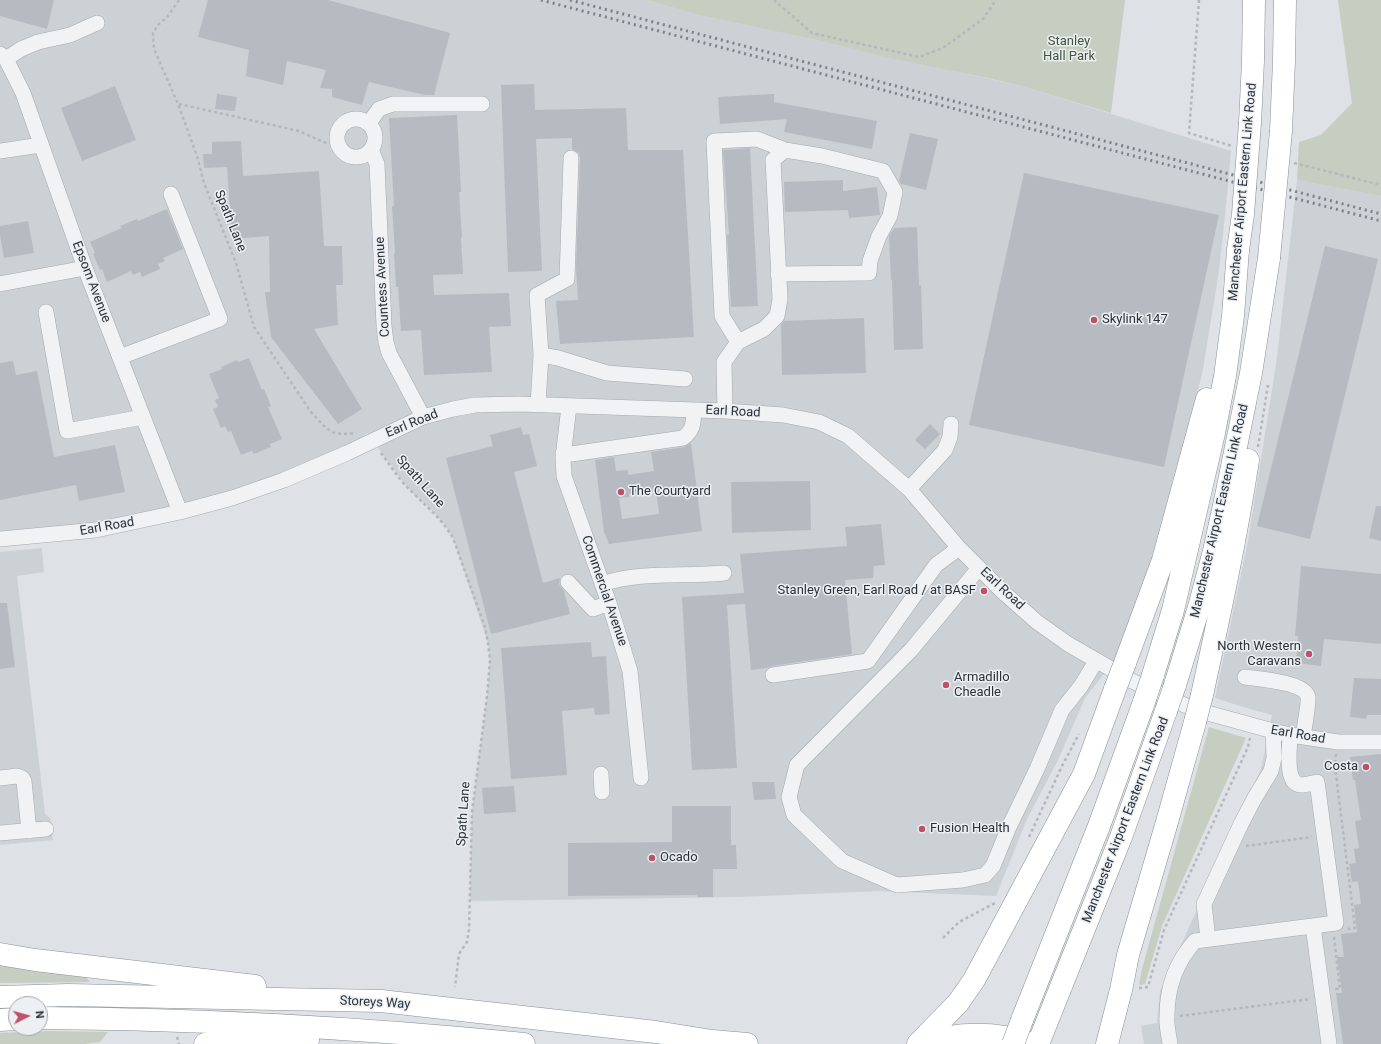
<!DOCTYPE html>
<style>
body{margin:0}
#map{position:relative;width:1381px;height:1044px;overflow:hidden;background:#dee1e5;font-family:Roboto,sans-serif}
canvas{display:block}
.north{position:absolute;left:8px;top:996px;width:40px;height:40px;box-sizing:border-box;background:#edf0f3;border:1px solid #9fa4a9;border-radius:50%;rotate:84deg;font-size:11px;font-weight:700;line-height:16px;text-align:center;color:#29313a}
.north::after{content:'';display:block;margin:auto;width:14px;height:18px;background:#bd506b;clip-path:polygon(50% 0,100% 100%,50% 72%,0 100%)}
</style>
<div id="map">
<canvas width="1381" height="1044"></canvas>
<div class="north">N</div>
</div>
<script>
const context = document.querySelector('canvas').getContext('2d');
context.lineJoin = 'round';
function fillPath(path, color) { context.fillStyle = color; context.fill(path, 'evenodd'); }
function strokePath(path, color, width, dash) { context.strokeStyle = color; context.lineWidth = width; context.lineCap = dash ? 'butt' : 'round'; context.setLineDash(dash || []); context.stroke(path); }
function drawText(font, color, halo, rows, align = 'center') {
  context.font = font + ' Roboto,sans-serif'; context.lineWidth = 3; context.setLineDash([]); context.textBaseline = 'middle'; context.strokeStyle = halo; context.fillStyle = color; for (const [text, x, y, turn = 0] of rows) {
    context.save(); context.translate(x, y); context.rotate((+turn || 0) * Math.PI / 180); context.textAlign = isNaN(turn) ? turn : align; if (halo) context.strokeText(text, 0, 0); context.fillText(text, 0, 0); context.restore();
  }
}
fillPath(new Path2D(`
 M0,0h647l51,15 123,26 200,45 210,65 -5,55 -7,65 -16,98 -32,136 -54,152 -32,41 -27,62 -31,59 -31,77 -117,-5 -141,6 -268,4 2,-89 15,-116 3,-36 -2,-17 -35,-105 -8,-13 -11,-13 -20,-18 -10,-11 -37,-50 -20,20 -167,59 -180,27z
 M1297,180l84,16v848h-237l-3,-18 16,-3 3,-32 101,-222 11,-54 -22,-6 -35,-11 33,-157 29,-183z
 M42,548l2,24 -27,4 28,238 5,4 3,22 -53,5v-293z`), '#ccd1d6');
fillPath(new Path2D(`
 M647,0h478l-14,113 -90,-27 -29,-7 -97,-20 -74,-18 -123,-26z
 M1338,0h43v196l-84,-16 2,-38 22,-7 31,-32z
 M1209,727l37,11 -84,188 -17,58 -6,1 3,-16z
 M0,965l33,5 50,4 7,8 -90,1z
 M50,1031l58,1 -8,10 -15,2h-85v-11z`), '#c5cec0');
fillPath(new Path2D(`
 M0,0h54l-7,29 -47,-13z
 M208,0h120l122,33 -16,62h-9l-56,-13 -7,23 -30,-8v-8l-12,-1 6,-18 -39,-9 -4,24 -37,-9 3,-26 -51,-13z
 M534,84l1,26 91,-2 2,42h55l11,187 -134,7 -4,-43 22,-1 -2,-33 4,-109 -1,-5 -7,-4v-11l-36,1 6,132 -34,1 -7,-187z
 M115,86l21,54 -54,21 -21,-53z
 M217,94l20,3 -2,14 -20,-2z
 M774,94v8l103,19 -5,28 -88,-17 3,-13 -67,5 -2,-27z
 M457,115l4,77h-2l3,45 -1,1 2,36 -30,1 1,20 75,-2 2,33 -22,1 3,45 -68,3 -3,-45 -20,1 -3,-44h-2l-2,-34h1l-3,-47h2l-5,-88z
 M910,133l28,6 -12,51 -25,-6 -2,-3z
 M241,141l2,35 76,-5 5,75h18l1,39h-7l2,40 -24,4 48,80 -24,15 -67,-87 -6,-45h5l-1,-56 -37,3 -5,-72 -23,1 -1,-14h9v-12z
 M750,148l8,158 -27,1 -4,-72h2l-6,-85z
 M1024,173l195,42 -55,252 -195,-42z
 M843,180v11l34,-4 3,28 -31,3 -1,-8 -63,2 -1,-30z
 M167,209l16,40 -20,9 2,3 -7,3 2,5 -18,8 -2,-5 -7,3 -2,-4 -24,11 -5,-13 -2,1 -7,-16 2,-1 -5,-11 32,-14 -2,-2 17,-7 1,2z
 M28,221l6,32 -30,5 -4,-23v-9z
 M917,227l2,59 2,-1 2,64 -29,1 -2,-70h-1l-2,-44 5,-8z
 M1325,246l53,13 -68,280 -53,-13z
 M864,318l2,55 -84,2 -1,-50 3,-4z
 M249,358l13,32 2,-1 7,17 -3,1 14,32 -12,5 1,3 -17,7 -2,-3 -11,4 -10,-24 -3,1 -3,-6 -4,2 -8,-19 5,-2 -3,-7 4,-2 -10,-24 13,-5 -1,-2 16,-7 1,2z
 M13,361l3,14 21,-4 17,86 61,-12 10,47 -46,9 -3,-16 -76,15v-137z
 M930,424l10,10 -15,15 -10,-9z
 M521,427l2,8 6,-1 8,32 -23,6 29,111 17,-5 -1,6 5,7 6,23 -79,20 -45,-176 47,-12 -3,-11z
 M691,443l11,88 -93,13 -5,-12 -9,-72 19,-3 2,14 12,-1v5l26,-4 -3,-19 33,-5zM656,490l3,24 -37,5 -3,-21 10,-1v-3z
 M810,481l1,49 -79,3 -1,-51z
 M1376,506h5v35l-12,-3z
 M881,524l4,41 -11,1 -1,12 -28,2 7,74 -80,12 -5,2 -16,2 -6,-66 -18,1 10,163 -45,2 -10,-173 62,-4 -4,-39 107,-8 -2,-19z
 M1301,566l80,8v70l-57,-5 -3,27 -25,-3 2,-27h-3z
 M0,603h7l8,64 -15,2z
 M591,642l1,15 14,-1 4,58 -15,1 -1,-7 -32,3 5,64 -56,4 -10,-131z
 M1354,678l27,1v36h-14l-1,4 -16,-2z
 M1381,754v290h-38l-7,-51h6l-5,-36h7l-3,-23 16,-2 -3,-27 7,-1 -3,-23 -6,1 -3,-18 7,-1 -2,-14 5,-1 -4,-27 6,-1 -6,-40h-2l-3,-23z
 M752,782h22l2,17 -22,1z
 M514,786l2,26 -32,2 -2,-26z
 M672,806h59v39h5l1,24h-24v28h-16v-2l-129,1v-53l104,-1z`), '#b6bbc2');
const minor = new Path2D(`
 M0,54l6,5 17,34 62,175 95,244
 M6,59l15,-10 17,-7 32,-7 27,-12
 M337 138a19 19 0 1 1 38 0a19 19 0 1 1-38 0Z
 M369,123l10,-14 14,-5h89
 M371,150l6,14 7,162 2,16 3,11 34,64
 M0,151l41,-6
 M0,284l85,-16
 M46,312l21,119 76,-14
 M738,342l-16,-26 -8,-175 43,-2 28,11
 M541,355l17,3 49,15 78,6
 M120,357l100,-38 -49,-125
 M538,405l3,-50 -4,-60 30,-16 4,-121
 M569,406l-6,52 1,18 45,127 21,68 11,107
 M725,411l-1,-49 14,-20 26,-13 13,-13 3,-17 -7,-139 12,-10 37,6 61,15 12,21 -5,24 -11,20 -9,25 -1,12 -91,1
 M563,453l8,1 112,-16c11,-8 10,-15 11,-28
 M909,489l36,-39 5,-13 1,-13
 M0,539l96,-9 84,-18 52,-14 52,-18 63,-27 76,-36 30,-8 22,-4 44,-1 206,7 58,4 36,7 29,14 61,53 50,59 44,44 34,30 31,22 64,37 61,28 80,22 17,4 48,7h43
 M979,568l-68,82 -114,115 -8,32 5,18 48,46 55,24 66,-5 22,-5 8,-9 16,-39 28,-58 25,-59 19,-24 15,-25
 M568,582l25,27 16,-6
 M602,584c39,-13 82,-7 122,-11
 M773,675l95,-14 68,-96 23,-17
 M1245,677c13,2 60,5 63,20 1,6 -4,32 -5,40
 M601,774l1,18
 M0,778l17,-2 5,2 2,3 5,50
 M0,833l46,-4
 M1313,926l16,118
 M1208,939l-4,-35 37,-80 13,-25 17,-28 3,-13 -1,-27
 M1170,1044c-1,-9 -4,-19 -3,-28 0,-28 9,-54 28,-75l141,-18 -19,-141c-5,1 -11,3 -16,3 -17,-1 -11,-38 -11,-50`);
const highway = new Path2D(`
 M1250,123l3,-62 1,-61
 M1281,131l3,-70 1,-61
 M1125,663l38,-103 44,-161
 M1153,675l20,-65 41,-177 11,-57 8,-60 5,-66
 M1175,685l24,-78 15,-56 12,-55 25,-123 18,-115
 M1202,695c17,-78 34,-156 46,-235
 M0,954l35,6 220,26
 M0,997l68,-2 313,6 275,31 56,9 35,3
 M40,1018c162,1 324,10 484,26
 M0,1020l16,-1
 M1022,1020l77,-194 45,-124
 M205,1044l103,-4
 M918,1044l40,-41 16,-23 110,-206 31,-85
 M919,1044c38,-12 76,-13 114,0
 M1038,1044l83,-207 45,-126
 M1107,1044l14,-54 7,-35 39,-133 28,-100`);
strokePath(minor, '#a4a9ae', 16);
strokePath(highway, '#87909a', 23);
strokePath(new Path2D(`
 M179,0l-12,17 -10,9 -4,7 1,16 24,55 19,52 7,27 32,80 18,64 57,85c17,18 18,24 44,21
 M774,0l38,33 107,24 24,-9 40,-29 13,-19
 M1199,0l-10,133 43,13
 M179,104l120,27 27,12 12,1
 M1294,163l87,22
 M1258,447l10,-62
 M381,453c10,14 20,29 33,41 16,16 27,24 39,44l32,89 3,16 2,17 -3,36 -15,116 -3,118 -2,12 -8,12 -4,33
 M1336,754l-1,12 20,162 -7,1
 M1029,837l34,-73 16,-30
 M1246,846l66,-9
 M1334,937l6,52h-5
 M943,938l16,-16 36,-19
 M1139,988l9,-1 16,-57 84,-183 2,-9
 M1180,1016l130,-17
 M177,1037l2,7`), '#b4b8bc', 2.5, [3, 3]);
strokePath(minor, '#f0f2f4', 15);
strokePath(highway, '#fff', 22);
strokePath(new Path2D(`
 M541,0l840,221
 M570,0l811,214`), '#79828d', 3, [2, 4]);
const highwayBridge = new Path2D(`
 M1238,250l5,-36 7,-91
 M1269,258l12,-127
 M1115,689l10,-26
 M1144,702l9,-27
 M1166,711l9,-26
 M1195,722l7,-27
 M1013,1044l9,-24`);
strokePath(highwayBridge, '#87909a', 23, []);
strokePath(highwayBridge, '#fff', 22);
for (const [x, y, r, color] of [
 [1094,320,4,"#bd506b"],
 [621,492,4,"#bd506b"],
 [984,591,4,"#bd506b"],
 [1309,654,4,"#bd506b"],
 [946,685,4,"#bd506b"],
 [1366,767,4,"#bd506b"],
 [922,829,4,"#bd506b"],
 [652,858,4,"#bd506b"]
]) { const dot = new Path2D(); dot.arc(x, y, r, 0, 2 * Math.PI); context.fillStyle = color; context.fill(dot); strokePath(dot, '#edf0f3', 1.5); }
drawText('13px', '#405438', '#edf0f3', [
 ["Stanley",1069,42],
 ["Hall Park",1069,57]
]);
drawText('13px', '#29313a', '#edf0f3', [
 ["Manchester Airport Eastern Link Road",1243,192,-85],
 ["Spath Lane",230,221,68],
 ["Epsom Avenue",91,282,69],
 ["Countess Avenue",383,287,-93],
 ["Earl Road",733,412,3],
 ["Earl Road",412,424,-22],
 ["Spath Lane",420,482,48],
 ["Manchester Airport Eastern Link Road",1220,511,-77],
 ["Earl Road",107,527,-10],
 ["Earl Road",1002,589,43],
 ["Commercial Avenue",604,591,71],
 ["Earl Road",1298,735,10],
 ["Spath Lane",464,814,-86],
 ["Manchester Airport Eastern Link Road",1126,820,-69],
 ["Storeys Way",375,1003,3]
]);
drawText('13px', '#29313a', '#edf0f3', [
 ["Skylink 147",1102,320],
 ["The Courtyard",629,492],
 ["Stanley Green, Earl Road / at BASF",976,591,"right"],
 ["North Western",1301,647,"right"],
 ["Caravans",1301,662,"right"],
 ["Armadillo",954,678],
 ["Cheadle",954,693],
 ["Costa",1358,767,"right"],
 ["Fusion Health",930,829],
 ["Ocado",660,858]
], 'left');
</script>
